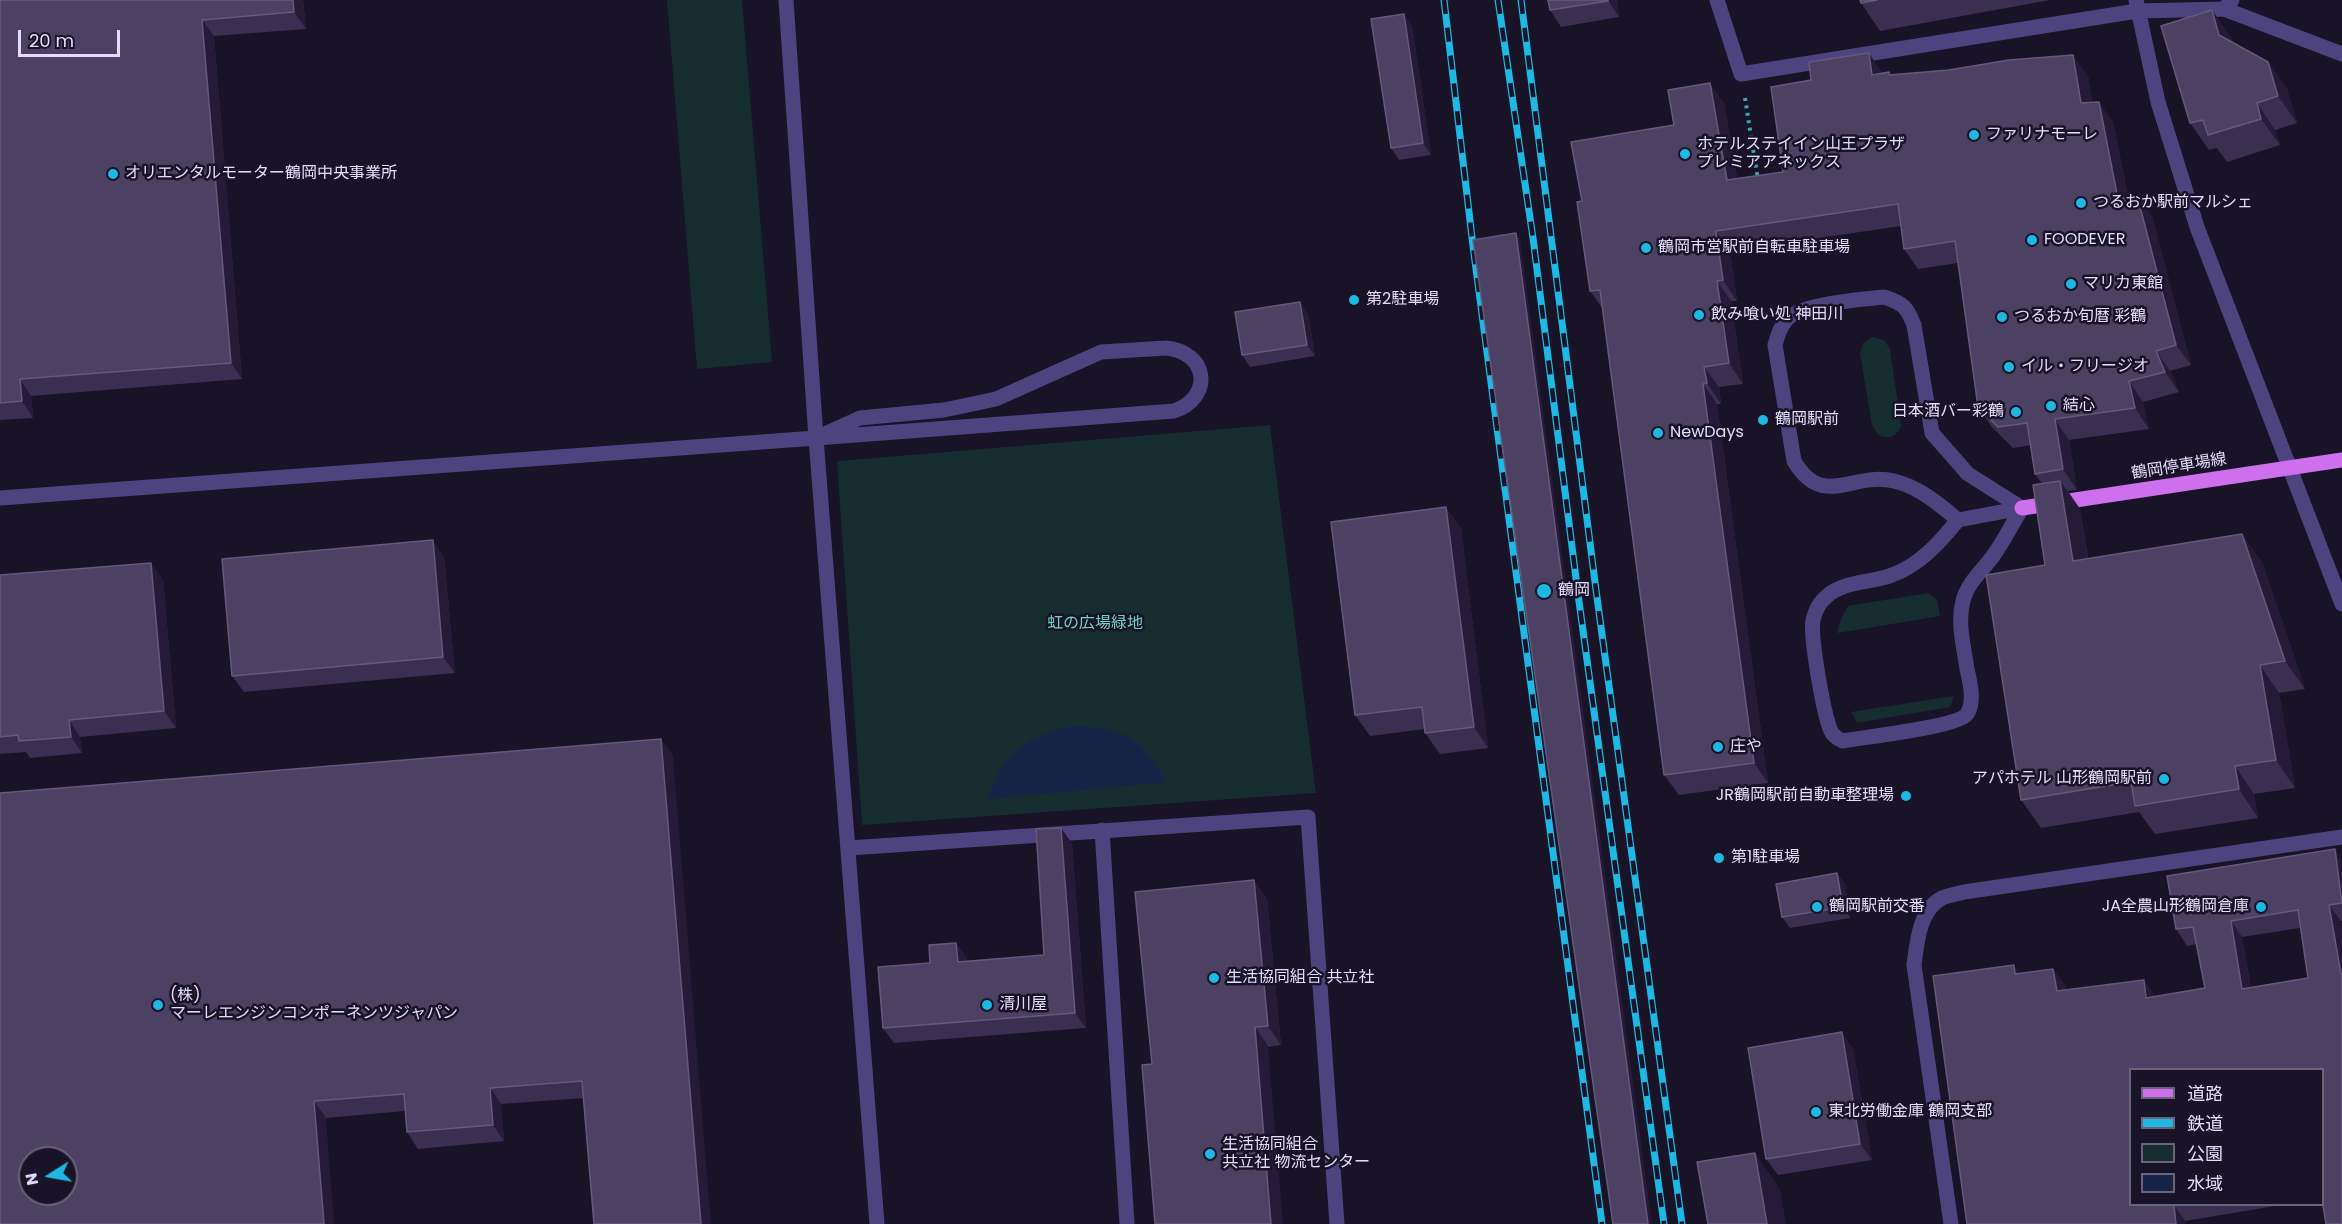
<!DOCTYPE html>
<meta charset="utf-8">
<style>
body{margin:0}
#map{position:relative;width:2342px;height:1224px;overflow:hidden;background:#181326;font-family:Poppins,"Noto Sans JP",sans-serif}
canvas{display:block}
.legend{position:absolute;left:2129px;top:1068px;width:195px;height:138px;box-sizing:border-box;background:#181326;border:2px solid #69637b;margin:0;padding:8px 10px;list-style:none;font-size:18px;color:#e3dcfb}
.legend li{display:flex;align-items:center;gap:12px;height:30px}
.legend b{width:30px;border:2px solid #69637b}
.north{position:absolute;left:18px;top:1146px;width:60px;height:60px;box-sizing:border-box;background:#181326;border:2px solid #69637b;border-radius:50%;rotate:259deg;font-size:16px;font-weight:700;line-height:24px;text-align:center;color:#e3dcfb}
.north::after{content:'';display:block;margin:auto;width:21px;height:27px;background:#1fb7e3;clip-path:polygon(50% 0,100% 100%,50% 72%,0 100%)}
.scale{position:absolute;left:18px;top:30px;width:102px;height:27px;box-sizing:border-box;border:3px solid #e3dcfb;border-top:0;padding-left:8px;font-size:18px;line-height:21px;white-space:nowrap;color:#e3dcfb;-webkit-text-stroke:4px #181326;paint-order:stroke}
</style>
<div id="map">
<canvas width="2342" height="1224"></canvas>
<ul class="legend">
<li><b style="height:8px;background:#ce70ed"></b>道路</li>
<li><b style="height:8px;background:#1fb7e3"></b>鉄道</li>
<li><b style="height:16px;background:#162d2f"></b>公園</li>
<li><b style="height:16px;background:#152347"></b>水域</li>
</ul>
<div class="north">N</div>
<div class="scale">20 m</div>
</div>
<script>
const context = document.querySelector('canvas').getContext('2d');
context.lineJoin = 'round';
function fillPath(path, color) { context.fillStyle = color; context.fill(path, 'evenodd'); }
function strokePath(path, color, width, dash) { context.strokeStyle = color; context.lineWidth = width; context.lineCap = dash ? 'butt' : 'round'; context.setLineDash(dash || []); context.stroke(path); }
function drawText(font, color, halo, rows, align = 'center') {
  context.font = font + ' Poppins,"Noto Sans JP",sans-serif'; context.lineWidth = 5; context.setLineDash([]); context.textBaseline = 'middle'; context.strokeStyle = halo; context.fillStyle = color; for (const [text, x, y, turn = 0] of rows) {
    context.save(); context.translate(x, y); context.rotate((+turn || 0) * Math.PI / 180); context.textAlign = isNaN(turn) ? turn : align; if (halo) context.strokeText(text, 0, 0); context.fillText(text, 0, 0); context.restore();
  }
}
fillPath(new Path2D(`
 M667,0h75l30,362 -75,7z
 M1873,337l11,3 6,9 11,77c-4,10 -12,14 -23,9l-6,-10 -12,-71 3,-11z
 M1270,425l46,368 -454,32 -25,-364z
 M1928,593l9,6 3,17 -103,17 4,-14 7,-13z
 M1954,696l-4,11 -93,16 -6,-11z`), '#162d2f');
fillPath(new Path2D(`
 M1074,726c50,2 69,11 92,56l-178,17c12,-45 42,-65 86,-73z`), '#152347');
strokePath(new Path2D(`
 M1745,98l13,82`), '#3fa4ab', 4, [3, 4.5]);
strokePath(new Path2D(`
 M786,0l30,438 61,786
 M1717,0l24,74 396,-63 87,-2 8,-9
 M2136,0l22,102 39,125 145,377
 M2224,9l118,45
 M1166,348c42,4 48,49 8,63l-358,27 44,-20 84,-8 52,-11 105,-47z
 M0,498l816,-60
 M2022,508c-10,16 -18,33 -29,48 -10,14 -26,27 -30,45 -6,22 1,46 4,68 3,13 8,33 0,45 -9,13 -103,23 -124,27 -5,-2 -8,-4 -11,-8 -8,-14 -22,-97 -19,-113 2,-9 7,-18 14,-24 16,-15 45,-13 65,-21 28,-10 48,-33 66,-55z
 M1958,520c-19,-16 -39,-33 -64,-39 -41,-10 -71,29 -100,-20l-19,-116c3,-10 5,-18 12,-26 15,-15 75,-20 97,-22 19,6 23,10 30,28l18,108 36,41 54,34
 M1102,830l25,394
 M849,848l459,-31 29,407
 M1951,1224l-37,-259c3,-22 5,-55 28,-67 7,-3 15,-4 22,-6l378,-55`), '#4d447f', 15);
strokePath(new Path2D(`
 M2022,508l320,-48`), '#ce70ed', 15);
const rail = new Path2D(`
 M1444,0l29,246 129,978
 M1498,0l35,238 45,356 86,630
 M1521,0l75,590 86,634`);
strokePath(rail, '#1fb7e3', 7);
strokePath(rail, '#181326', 4.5, [14]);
fillPath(new Path2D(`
 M0,0h303l3,29 -92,7 28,343 -211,17 2,22 -33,2z
 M1548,0h69l2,17 -58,10 -11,-17z
 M1860,0h190l-170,31 -19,-28z
 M2212,10l18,27 2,5 36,20 19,27 10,34 -22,7 5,15 -53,17 -10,-14 -8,2 -19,-27z
 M1412,25l19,130 -32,5 -8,-12z
 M1889,72l2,3 197,1 4,26 21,20 15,75 24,19 39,149 -21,6 9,21 -36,10 6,27 -80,11 8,50 -9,1 12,18 8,49 174,4 43,127 -26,4 16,95 -41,6 4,24 -103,16 -16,-22 -98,16 -20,-28 24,-235 -3,-81 -7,-10 -4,-29 -18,3 -21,-21 -14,-20 -20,-144 -40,6 -14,-20 -3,-23 -171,25 7,50h-6l12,83 -24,3 2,17h-4l51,379 -89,12 -15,-20 -61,-466 -13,-18 -8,-90 92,-76 50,-22 13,75 46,-6 100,-99z
 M1308,313l7,43 -65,11 -8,-12z
 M1461,528l27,220 -48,6 -15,-21v-4l-55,7 -15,-21z
 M444,557l11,116 -211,19 -12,-16z
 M0,575l163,4 13,149 -96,9 2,16 -52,5 -4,-6 -26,2z
 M661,739l12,17 -89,342 -83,6 3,37 -86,8 -11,-17 -2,-21 -79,7 -326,106z
 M1072,843l14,185 -192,15 -11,-15 73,-85 11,15v3l77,-6z
 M2342,860v61h-1l-19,149 -192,134h157l-102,17v3h-218l53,-251 45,12 1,5 89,6 50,-8 -9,-44 -9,2 -11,-17zM2300,928l8,50 -57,9 -9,-50z
 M1837,873l8,11 5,34 -60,10 -8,-11z
 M1254,880l13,19 14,146 -129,19z
 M1853,1049l19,111 -94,15 -12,-16z`), '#3a2e51');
fillPath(new Path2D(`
 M293,0h10l3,29 -12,-17z
 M1608,0h9l2,17z
 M2212,10l18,27 8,25 -19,-27z
 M1404,14l8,11 19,130 -8,-12z
 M202,20l12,16 28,343 -11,-16z
 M1869,53l14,21 -11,1z
 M2073,55l15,21 7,48 -14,-21z
 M2268,62l19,27 10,34 -19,-27z
 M1710,83l14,20 17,97 -14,-20z
 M2099,102l14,20 19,97 -14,-20z
 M2257,103l18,27 5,15 -19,-26z
 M2137,195l15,21 39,149 -15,-20z
 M1716,231l14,20 7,50 -14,-21z
 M1516,233l4,6 132,985h-4z
 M1717,281l14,20 12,83 -14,-21z
 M1300,302l8,11 7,43 -8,-11z
 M2156,351l14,20 9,21 -14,-20z
 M1704,367l15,20 2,17 -14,-21z
 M20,379l11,17 2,22 -11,-17z
 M2129,381l14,21 6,27 -14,-21z
 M1703,384l14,20 51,379 -14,-20z
 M2055,419l14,21 8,50 -14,-21z
 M2060,481l20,28 12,80 -19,-28z
 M1446,507l15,21 27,220 -14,-21z
 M2242,534l20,28 43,127 -20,-28z
 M433,540l11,17 11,116 -12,-16z
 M151,563l12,16 13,149 -12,-17z
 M2260,665l19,28 16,95 -19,-28z
 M69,720l11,17 2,16 -11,-16z
 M661,739l12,17 38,468h-10z
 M2235,766l19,28 4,24 -19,-29z
 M1061,828l11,15 14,185 -11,-15z
 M2335,849l7,11v39z
 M1837,873l8,11 5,34 -7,-11z
 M1254,880l13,19 14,146 -13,-19z
 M2329,905l12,16 1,8v47l-1,-2z
 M2231,921l11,16 12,68 -12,-16z
 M956,943l11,15 1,19 -10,-15z
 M2014,965l11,16 -10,-7z
 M2053,969l12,16 3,23 -11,-17z
 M2144,980l11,16 -9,2z
 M1255,1027l13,19 15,178h-12z
 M1842,1032l11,17 19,111 -12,-16z
 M490,1088l11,16 3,37 -11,-16z
 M314,1101l12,17 8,106h-10z
 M1755,1153l25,36 6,35h-19z
 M2174,1205l11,16v3h-9z`), '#251b38');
const building = new Path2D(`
 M0,0h293l1,12 -92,8 29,343 -211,16 2,22 -22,2z
 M1548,0h60v1l-58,9z
 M1860,0h17l-16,3z
 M2212,10l7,25 49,27 10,34 -21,7 4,16 -53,16 -5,-15 -13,3 -29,-97z
 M1404,14l19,129 -32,5 -20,-129z
 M1869,53l3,22 17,-3v3l60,-5 60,-10 64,-5 8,48 18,-1 19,97 19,-4 39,150 -20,6 9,21 -36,9 6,27 -80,11 8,50 -28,5 -8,-51 -29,4 -20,-20 -23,-166 -51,8 -6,-45 -182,27 7,49 -6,1 12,82 -25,4 3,16 -4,1 51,379 -90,12 -64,-485 -10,1 -13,-89 5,-1 -11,-59 103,-17 -6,-35 42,-7 17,97 56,-8 -12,-85 40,-7 -2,-18z
 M1516,233l132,991h-35l-140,-984z
 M1300,302l7,43 -65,10 -7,-43z
 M2060,481l13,80 169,-27 43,127 -25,4 16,95 -41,6 4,23 -104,17 -4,-24 -110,18 -35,-225 59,-10 -12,-80z
 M1446,507l28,220 -49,6 -3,-26 -67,8 -24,-193z
 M433,540l10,117 -211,19 -10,-117z
 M151,563l13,148 -95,9 2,17 -52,4 -1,-6 -18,2v-162z
 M661,739l40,485h-107l-12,-143 -92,7 3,37 -86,7 -3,-38 -90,7 10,123h-324v-431zM30,1158h36v36h-36z
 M1061,828l14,185 -192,15 -5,-61 52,-4 -1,-18 27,-2 2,19 86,-7 -8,-126z
 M2335,849l7,54 -13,2 12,69h1v250h-16l-4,-24v-130h-192v134h47l-3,1 2,19h-209l-34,-248 81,-11 1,9 38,-5 4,22 87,-11 2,18 59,-10 -12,-61 -17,2 -9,-53zM2298,910l10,68 -66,11 -11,-68z
 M1837,873l6,34 -61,10 -6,-33z
 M1254,880l14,146 -13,1 16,197h-116l-13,-159 10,-1 -17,-172z
 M1842,1032l18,112 -94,15 -18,-111z
 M1755,1153l12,71h-59l-11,-62z`);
fillPath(building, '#4c4163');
strokePath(building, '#64597b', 1.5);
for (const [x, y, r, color] of [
 [1974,135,6,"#1fb7e3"],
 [1685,154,6,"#1fb7e3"],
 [113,174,6,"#1fb7e3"],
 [2081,203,6,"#1fb7e3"],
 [2032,240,6,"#1fb7e3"],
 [1646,248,6,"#1fb7e3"],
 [2071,284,6,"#1fb7e3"],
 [1354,300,6,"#1fb7e3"],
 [1699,315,6,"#1fb7e3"],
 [2002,317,6,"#1fb7e3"],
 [2009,367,6,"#1fb7e3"],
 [2051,406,6,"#1fb7e3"],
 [2016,412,6,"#1fb7e3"],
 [1763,420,6,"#1fb7e3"],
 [1658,433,6,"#1fb7e3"],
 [1544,591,8,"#1fb7e3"],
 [1718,747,6,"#1fb7e3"],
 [2164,779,6,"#1fb7e3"],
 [1906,796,6,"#1fb7e3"],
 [1719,858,6,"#1fb7e3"],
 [1817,907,6,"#1fb7e3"],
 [2261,907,6,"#1fb7e3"],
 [1214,978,6,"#1fb7e3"],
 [158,1005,6,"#1fb7e3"],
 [987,1005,6,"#1fb7e3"],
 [1816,1112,6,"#1fb7e3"],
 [1210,1154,6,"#1fb7e3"]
]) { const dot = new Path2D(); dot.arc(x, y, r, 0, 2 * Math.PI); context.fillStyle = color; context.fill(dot); strokePath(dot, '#181326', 2); }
drawText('16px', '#e3dcfb', '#181326', [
 ["ファリナモーレ",1986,135],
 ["ホテルステイイン山王プラザ",1697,145],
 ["プレミアアネックス",1697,163],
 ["オリエンタルモーター鶴岡中央事業所",125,174],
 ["つるおか駅前マルシェ",2093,203],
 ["FOODEVER",2044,240],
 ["鶴岡市営駅前自転車駐車場",1658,248],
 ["マリカ東館",2083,284],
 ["第2駐車場",1366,300],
 ["飲み喰い処 神田川",1711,315],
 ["つるおか旬暦 彩鶴",2014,317],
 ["イル・フリージオ",2021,367],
 ["結心",2063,406],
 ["日本酒バー彩鶴",2004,412,"right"],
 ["鶴岡駅前",1775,420],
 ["NewDays",1670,433],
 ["鶴岡",1558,591],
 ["庄や",1730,747],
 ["アパホテル 山形鶴岡駅前",2152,779,"right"],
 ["JR鶴岡駅前自動車整理場",1894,796,"right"],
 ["第1駐車場",1731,858],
 ["鶴岡駅前交番",1829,907],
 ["JA全農山形鶴岡倉庫",2249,907,"right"],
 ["生活協同組合 共立社",1226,978],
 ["(株)",170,996],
 ["マーレエンジンコンポーネンツジャパン",170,1014],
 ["清川屋",999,1005],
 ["東北労働金庫 鶴岡支部",1828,1112],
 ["生活協同組合",1222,1145],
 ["共立社 物流センター",1222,1163]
], 'left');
drawText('16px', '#e3dcfb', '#181326', [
 ["鶴岡停車場線",2179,467,-9]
]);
drawText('16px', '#70d2c6', '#181326', [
 ["虹の広場緑地",1095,624]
]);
</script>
